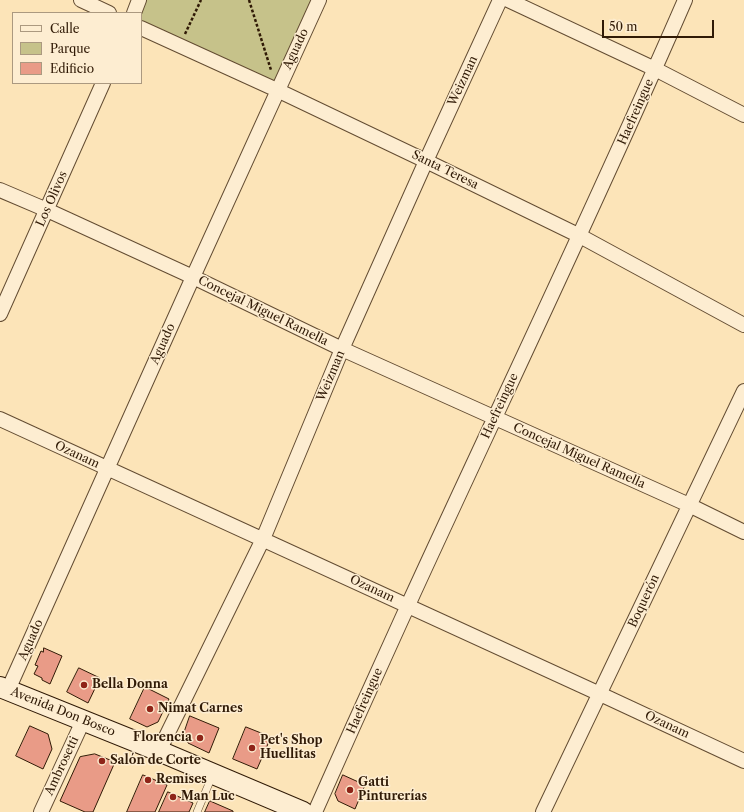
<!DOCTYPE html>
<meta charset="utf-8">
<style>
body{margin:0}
#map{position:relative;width:744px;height:812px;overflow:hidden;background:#fce4b8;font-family:"Libre Caslon Text",serif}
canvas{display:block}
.legend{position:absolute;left:12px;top:12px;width:130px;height:72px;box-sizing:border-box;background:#fdedd1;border:1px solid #ab9980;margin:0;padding:5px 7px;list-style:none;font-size:12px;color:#301a06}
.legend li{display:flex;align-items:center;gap:8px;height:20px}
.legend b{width:20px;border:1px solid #ab9980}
.scale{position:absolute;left:602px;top:20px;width:112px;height:18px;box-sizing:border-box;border:2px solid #301a06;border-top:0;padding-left:5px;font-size:12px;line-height:14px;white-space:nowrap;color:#301a06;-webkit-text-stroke:3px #fdedd1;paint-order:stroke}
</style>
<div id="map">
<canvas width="744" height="812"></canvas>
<ul class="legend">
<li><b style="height:5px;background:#fdedd1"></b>Calle</li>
<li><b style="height:11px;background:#c6c28a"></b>Parque</li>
<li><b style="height:11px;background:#e99b87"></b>Edificio</li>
</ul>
<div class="scale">50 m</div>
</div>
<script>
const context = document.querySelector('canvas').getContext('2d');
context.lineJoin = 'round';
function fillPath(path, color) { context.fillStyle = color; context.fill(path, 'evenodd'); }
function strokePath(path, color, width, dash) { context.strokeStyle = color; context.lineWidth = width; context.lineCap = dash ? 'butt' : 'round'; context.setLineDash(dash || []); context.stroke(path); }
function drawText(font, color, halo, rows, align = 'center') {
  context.font = font + ' "Libre Caslon Text",serif'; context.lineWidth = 3; context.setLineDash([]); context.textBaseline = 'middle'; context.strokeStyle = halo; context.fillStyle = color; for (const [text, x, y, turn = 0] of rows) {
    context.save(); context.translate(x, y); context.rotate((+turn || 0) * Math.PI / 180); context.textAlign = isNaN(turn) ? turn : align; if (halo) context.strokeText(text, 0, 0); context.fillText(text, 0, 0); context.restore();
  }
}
fillPath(new Path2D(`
 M139,0h180l-42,90 -136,-62v-15z`), '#c6c28a');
const building = new Path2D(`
 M44,648l18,8 -12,28 -8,-4v-2l-8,-4 4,-8 -3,-1 6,-14 2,1z
 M79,668l21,10 -12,25 -21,-11z
 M145,687l24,12 -11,23 -11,5 -17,-8z
 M190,716l29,12 -10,25 -21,-10 -4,-10z
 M30,726l18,8 4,15 -9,20 -27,-13z
 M246,727l25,10 -14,32 -24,-10z
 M95,754l20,8 -22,50h-8l-25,-11 20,-44z
 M143,775l24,10 -12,27h-28z
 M343,775l22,10 -10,24 -17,-8 -3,-7z
 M168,792l25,11 -4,9h-30z
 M210,801l23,10v1h-28z`);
fillPath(building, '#e99b87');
strokePath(building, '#301a06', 1);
const service = new Path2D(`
 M197,812l16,-38`);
const minor = new Path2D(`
 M81,0l28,13
 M508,0l147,69 89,46
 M134,13l5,-13
 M141,28l136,62 149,71 154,75 164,89
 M0,190l47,20 146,67 149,72 347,156 55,27
 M0,314l103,-231
 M0,419l600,275 144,67
 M8,690l185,-413 126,-277
 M159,751l104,-212 79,-190 84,-188 74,-161
 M41,812l42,-91
 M315,812c31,-70 62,-139 94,-209 92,-201 188,-400 276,-603
 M543,812l201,-421`);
const secondary = new Path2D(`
 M0,687l159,64 144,61`);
strokePath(service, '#634c32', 8);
strokePath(minor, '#634c32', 16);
strokePath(secondary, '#301a06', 22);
strokePath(new Path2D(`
 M249,0l22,70
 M185,34l16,-34`), '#301a06', 2.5, [3, 2]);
strokePath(service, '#fdedd1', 7);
strokePath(minor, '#fdedd1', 14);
strokePath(secondary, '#fdedd1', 20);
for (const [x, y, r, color] of [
 [84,685,4,"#8f2418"],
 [150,709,4,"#8f2418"],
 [200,738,4,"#8f2418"],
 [252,748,4,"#8f2418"],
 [102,761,4,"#8f2418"],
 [148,780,4,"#8f2418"],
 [350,790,4,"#8f2418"],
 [173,797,4,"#8f2418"]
]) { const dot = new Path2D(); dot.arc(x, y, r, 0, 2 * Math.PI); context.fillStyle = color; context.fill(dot); strokePath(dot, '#fdedd1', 1.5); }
drawText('12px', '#301a06', '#fdedd1', [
 ["Aguado",296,49,-65],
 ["Weizman",463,81,-65],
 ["Haefreingue",636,112,-66],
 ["Santa Teresa",445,170,26],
 ["Los Olivos",52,199,-66],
 ["Concejal Miguel Ramella",263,311,26],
 ["Aguado",163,344,-66],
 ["Weizman",331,376,-67],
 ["Haefreingue",500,406,-65],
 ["Ozanam",77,455,25],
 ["Concejal Miguel Ramella",579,456,24],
 ["Ozanam",372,589,25],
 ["Boquerón",644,601,-65],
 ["Aguado",31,640,-66],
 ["Haefreingue",365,701,-66],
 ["Avenida Don Bosco",63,712,22],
 ["Ozanam",667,725,25],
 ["Ambrosetti",62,766,-65]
]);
drawText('bold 12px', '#301a06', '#fdedd1', [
 ["Bella Donna",92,685],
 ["Nimat Carnes",158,709],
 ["Florencia",192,738,"right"],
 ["Pet's Shop",260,741],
 ["Huellitas",260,755],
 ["Salón de Corte",110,761],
 ["Remises",156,780],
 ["Gatti",358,783],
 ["Pinturerías",358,797],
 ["Man Luc",181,797]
], 'left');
</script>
